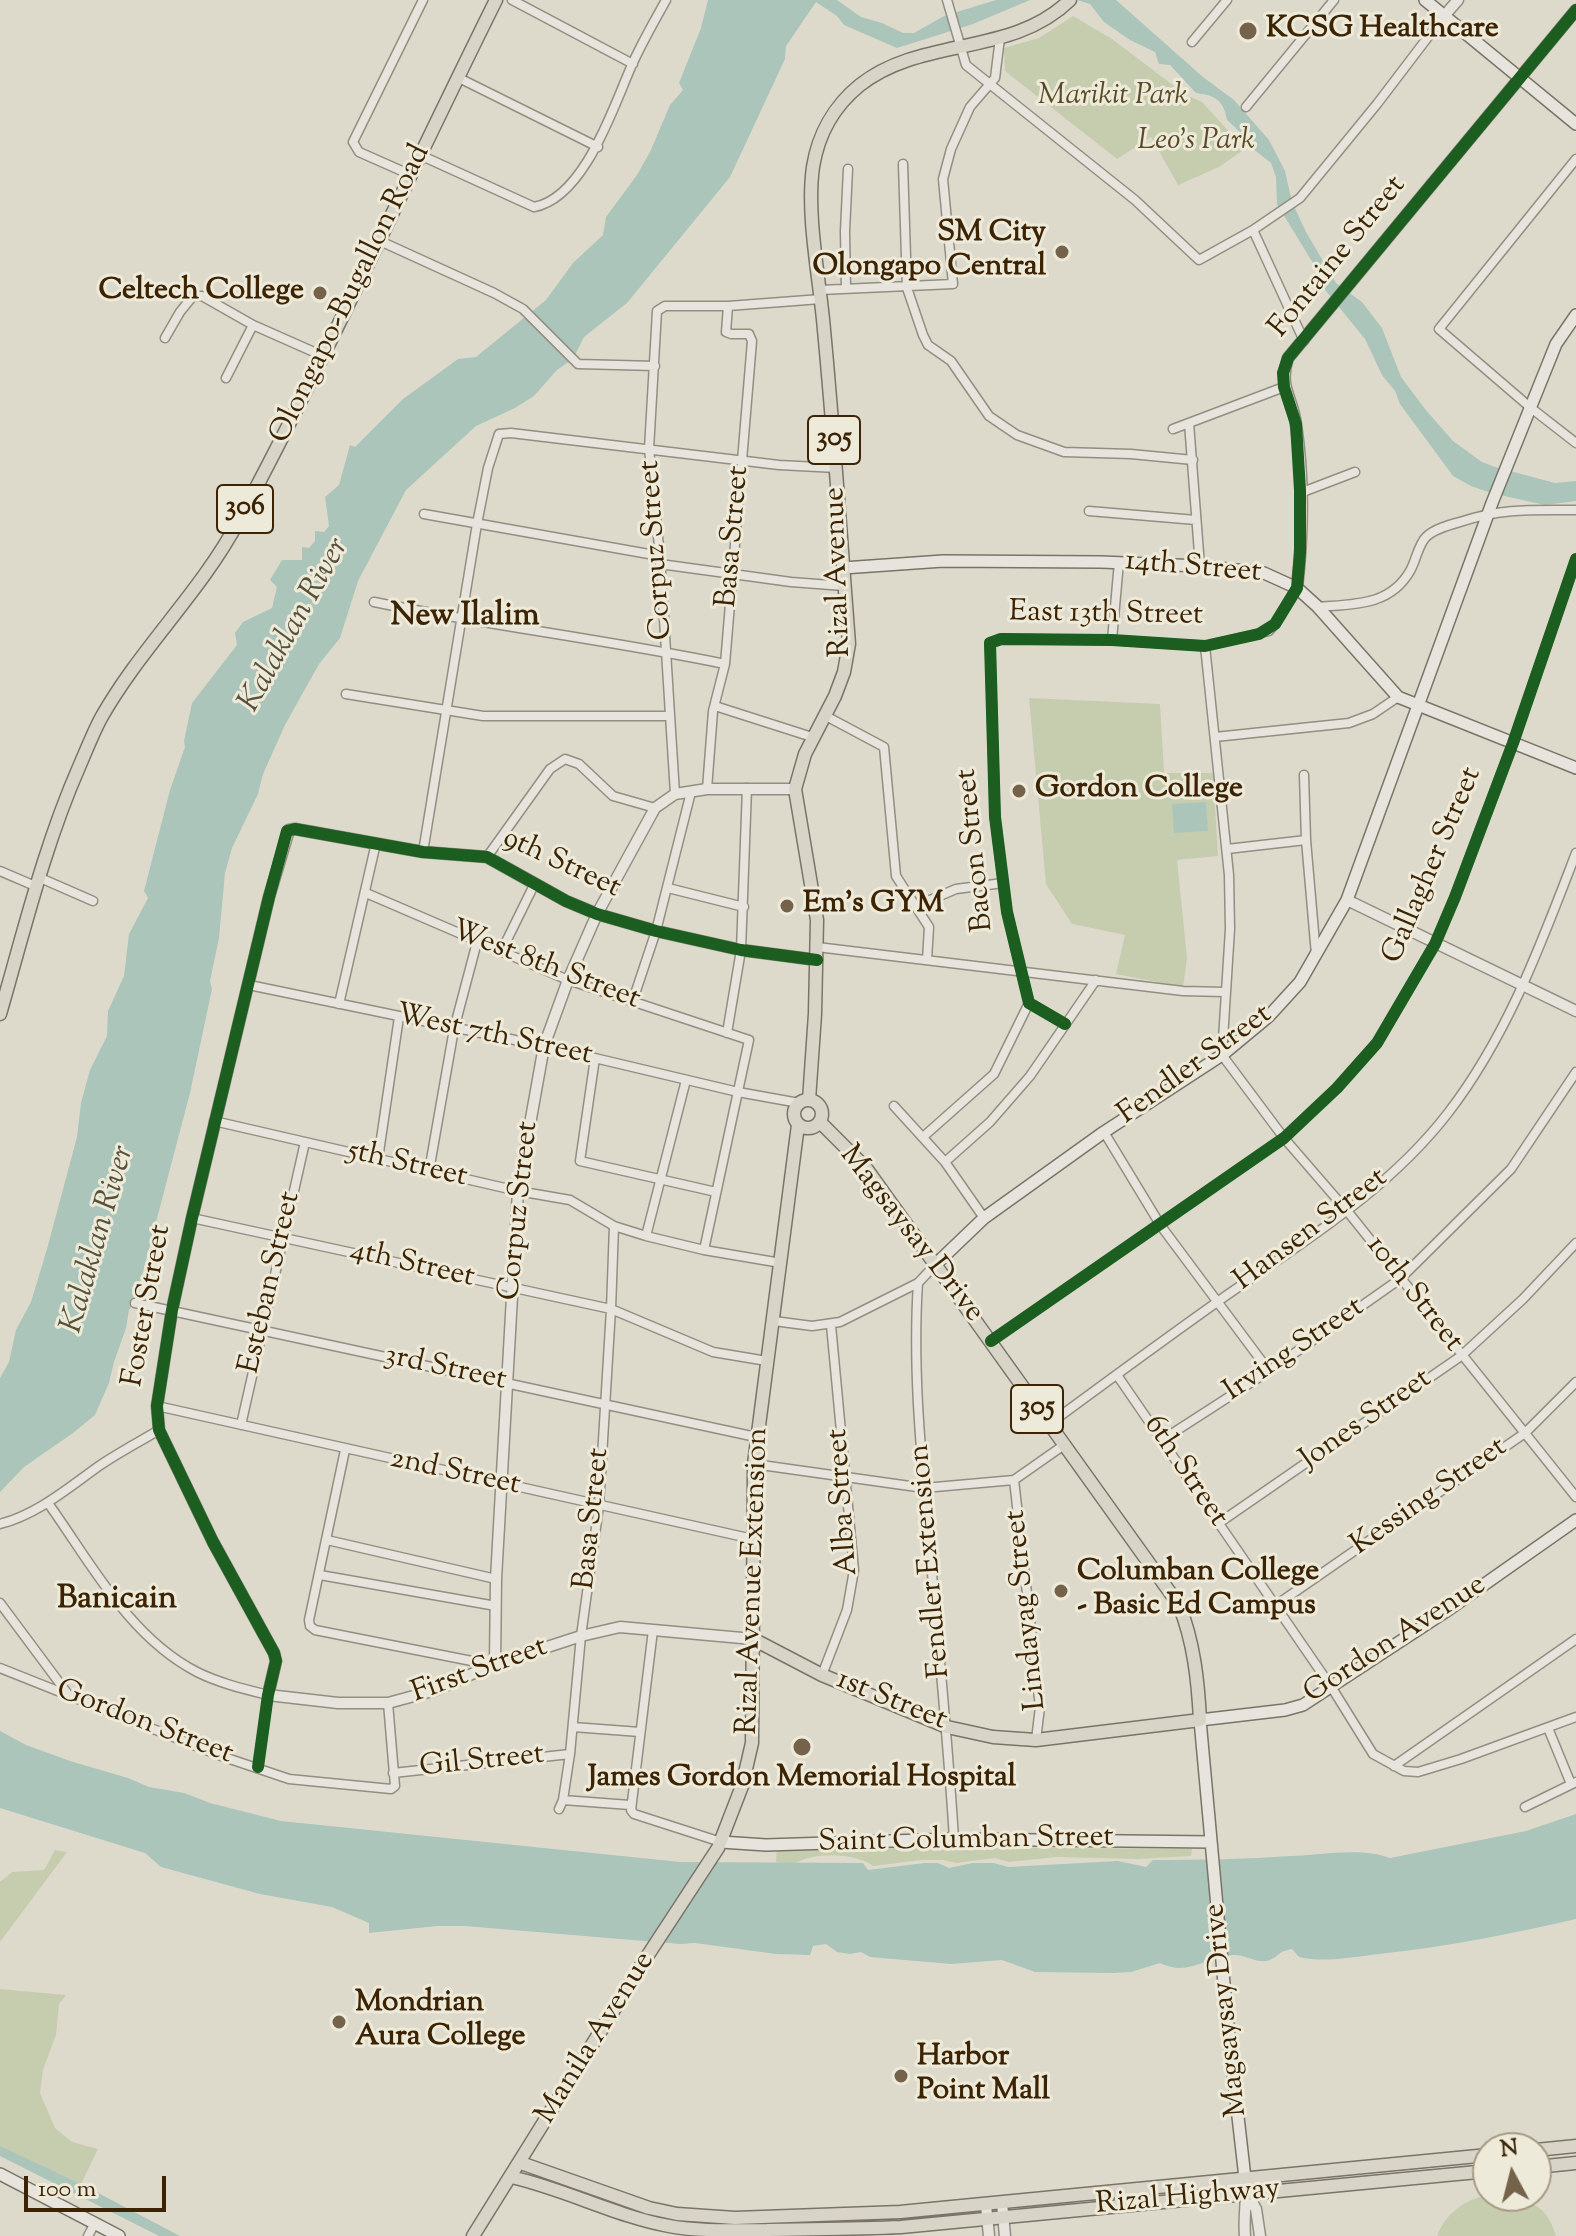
<!DOCTYPE html>
<style>
body{margin:0}
#map{position:relative;width:1576px;height:2236px;overflow:hidden;background:#dddacc;font-family:"Sorts Mill Goudy",serif}
canvas{display:block}
.north{position:absolute;left:1472px;top:2132px;width:80px;height:80px;box-sizing:border-box;background:#eeead9;border:2px solid #a69a84;border-radius:50%;rotate:353deg;font-size:22px;font-weight:700;line-height:32px;text-align:center;color:#3b2304}
.north::after{content:'';display:block;margin:auto;width:28px;height:36px;background:#74634a;clip-path:polygon(50% 0,100% 100%,50% 72%,0 100%)}
.scale{position:absolute;left:24px;top:2176px;width:142px;height:36px;box-sizing:border-box;border:4px solid #3b2304;border-top:0;padding-left:10px;font-size:24px;line-height:28px;white-space:nowrap;color:#3b2304;-webkit-text-stroke:6px #eeead9;paint-order:stroke}
</style>
<div id="map">
<canvas width="1576" height="2236"></canvas>
<div class="north">N</div>
<div class="scale">100 m</div>
</div>
<script>
const context = document.querySelector('canvas').getContext('2d');
context.lineJoin = 'round';
function fillPath(path, color) { context.fillStyle = color; context.fill(path, 'evenodd'); }
function strokePath(path, color, width, dash) { context.strokeStyle = color; context.lineWidth = width; context.lineCap = dash ? 'butt' : 'round'; context.setLineDash(dash || []); context.stroke(path); }
function drawText(font, color, halo, rows, align = 'center') {
  context.font = font + ' "Sorts Mill Goudy",serif'; context.lineWidth = 6; context.setLineDash([]); context.textBaseline = 'middle'; context.strokeStyle = halo; context.fillStyle = color; for (const [text, x, y, turn = 0] of rows) {
    context.save(); context.translate(x, y); context.rotate((+turn || 0) * Math.PI / 180); context.textAlign = isNaN(turn) ? turn : align; if (halo) context.strokeText(text, 0, 0); context.fillText(text, 0, 0); context.restore();
  }
}
fillPath(new Path2D(`
 M1073,16l39,23 74,56 16,7 43,47 -26,18 -41,18 -27,-48 -34,22 -112,-88 -1,-23 35,-10z
 M1029,698l131,6 4,69h49l5,83 -41,4 10,98 -4,29 -67,-13 9,-39 -53,-11 -26,-40z
 M777,1846l415,3 -1,7 -54,3 -81,-2 -47,5 -14,-4 -38,5 -14,-3h-22l-48,6c-20,-14 -61,-14 -81,-1l-16,-3z
 M55,1850l12,2 -67,90v-60l12,-10 32,-2z
 M0,1989l66,6 -7,9 -3,31 -13,35 -3,23 15,35 17,14 26,7 -17,35 -81,-37z
 M1488,2195c32,4 57,2 68,41h-119c9,-23 27,-36 51,-41z`), '#c6cdae');
fillPath(new Path2D(`
 M708,0h129l24,17 21,6 21,10h11l30,-17 52,-16h34l-57,24 -76,24 -53,-23 -7,-9 -21,-14 -30,44 -1,13 -55,118 -103,126 -43,34 -11,22 -16,11 -23,26 -19,12 -39,18 -70,64 -48,91 -18,57 -21,26 -34,61 -22,49 -5,20 -26,54 -7,25 -6,65 -9,43 2,8 -22,104 -55,209 -6,8 -3,18 -12,34 -5,21 -14,32 -22,18 -49,34 -24,25v-114l9,-16 7,-32 15,-28 16,-53 30,-112 4,-34 9,-33 17,-34 1,-25 16,-35 5,-42 19,-36 -4,-7 26,-101 15,-43 -1,-6 8,-38 45,-58 -2,-12 8,-11 29,-14 5,-21 -7,-7 12,-20h20v-13l7,1 6,-7v-10l9,1 5,-6 -4,-29 14,-12 11,-40 5,2 48,-48 55,-40 18,-2 70,-57 27,-37 30,-28 3,-18 31,-42 13,-23 20,-47 13,-15 -4,-7 22,-55z
 M1077,0h39l87,77 31,23 35,40 16,31 7,31 14,30 30,51 26,19 20,26 19,49 24,32 28,32 29,21 13,5 60,16 21,-2v20l-31,4 -54,-12 -20,-7 -18,-10 -53,-72 -5,-13 -13,-16 -17,-36 -43,-53v-8l-45,-74 -1,-27 -5,-14 -19,-15 -11,-15 -14,-13c-3,-20 -13,-25 -31,-27l-26,-28 -11,-1 -4,-12 -25,-12 -26,-18 -14,-18z
 M1206,802l2,29 -34,2 -2,-29z
 M0,1731l26,14 44,16 58,17 21,9 35,6 26,10 71,18 399,41 183,1 5,7 57,-7h13l11,5 24,-5h21l14,4 110,-6 28,6 7,-7c46,0 92,-1 138,-4 30,-1 70,-9 99,2l136,-27 50,-17v105c-65,15 -130,28 -197,35 -26,3 -54,9 -80,3l-7,-8c-15,3 -11,6 -22,11 -11,5 -25,-6 -37,-5 -29,2 -45,22 -73,8l-29,9 -18,1 -78,-1 -33,-12 -51,4 -81,-7 -9,-5 -11,2 -13,-2 -11,-8 -13,2 -3,9 -34,-1 -81,-11 -15,1 -215,-18h-28l-68,7v-10l-37,-16 -72,-13 -99,-27 -16,-14 -145,-45z
 M0,2146l81,38 99,52h-21l-159,-80z`), '#abc5ba');
const minor = new Path2D(`
 M512,0l121,64
 M947,0l19,65 169,135 64,60 54,-30 47,-32 77,-94 67,-88
 M1192,42l35,-42
 M457,77l141,70
 M1246,107l88,-107
 M420,155l114,52c50,-9 79,-99 97,-140 10,-23 23,-45 35,-67
 M1576,159l-137,170 92,79 45,35
 M903,164l4,124 16,47 5,10 23,16 38,55 28,19 47,17 67,2 62,6
 M411,175l-52,-23 -6,-10 70,-142
 M1253,230l51,111
 M380,241l114,52 29,16 55,55 77,2
 M846,288l-1,-57 3,-62
 M820,290l133,-6 -10,-105 8,-30 19,-42 25,-29 5,-40
 M165,338l15,-26 13,-16h9l51,29 70,31
 M226,378l27,-53
 M1189,423l11,143
 M1173,429l111,-42
 M1300,493l55,-21
 M1089,511l107,9
 M424,514l236,42
 M660,564l131,18 53,4
 M374,602c117,24 235,38 351,62
 M1318,607c36,-3 72,-1 92,-36 6,-10 8,-26 16,-34 8,-8 23,-12 34,-15 42,-14 72,-12 116,-12
 M1112,640l7,-78
 M1205,646l24,229 1,54 -8,126 62,83 64,74 228,285
 M346,694l137,22h187
 M715,706l97,31
 M824,715l60,32 12,129 33,51 -2,33
 M1215,737l134,-14 24,-9 25,-17
 M1304,775l2,65
 M707,789l6,-78 12,-47 27,-323 -3,-7h-18l-5,-2 2,-26
 M675,794l-15,-238 -11,-107 8,-138 8,-5h63l93,-7
 M1227,849l79,-9 10,115
 M423,852l54,-328 11,-56 11,-34 12,-1 268,32 58,3
 M487,857l63,-88 15,-10 14,5 34,32 42,12
 M0,871l35,15
 M38,877l55,24
 M668,888l76,19
 M366,893l202,87 181,60 -45,210
 M916,906l40,-17 47,-6
 M817,947l366,44 42,1
 M501,952l33,-67
 M249,985l295,61 194,46 61,11
 M632,1003l24,-72 35,-139
 M339,1004l37,-161
 M1065,1024l-36,-21 -22,-91 -12,-95 -5,-174 11,-4 111,1 93,6 64,-15 6,-7 22,-36
 M727,1033l14,-83 6,-162
 M595,1058l-15,103 136,31
 M894,1106l51,56 39,56
 M214,1121l304,70 52,9 44,26 32,10 58,14 77,13
 M1104,1132l57,94 108,145
 M923,1137l71,-63 35,-71
 M378,1159l21,-142
 M945,1162l45,-40 40,-46 66,-96
 M429,1171l25,-142 23,-87
 M192,1218l419,91 102,43 54,9
 M646,1236l40,-156
 M918,1283c-6,89 4,180 12,269 9,96 18,191 24,287
 M135,1303l621,134
 M774,1321l38,5 28,-4 78,-39 18,-19
 M991,1341l293,-203 53,-50 40,-45 58,-99 20,-47 58,-154 63,-184
 M1117,1375l215,313 41,66 31,17 14,1 43,-13 115,-42
 M157,1406l596,133
 M241,1425l64,-283
 M1048,1425c57,-42 114,-84 172,-125 81,-57 167,-108 228,-187 60,-78 93,-169 128,-260
 M1162,1440l107,-69 131,-92 111,-110 65,-97
 M345,1450l-36,170 1,6 5,4 177,35
 M754,1464l170,24 90,-8 50,-35
 M1014,1480l26,227 -4,33
 M48,1503c43,60 81,134 149,169 22,11 47,17 71,23l-10,72
 M1219,1523l242,-167 62,-57 53,-56
 M0,1524c38,-10 68,-36 99,-58 19,-13 40,-24 60,-36
 M327,1540l169,39
 M320,1575l176,31
 M0,1603l67,90
 M1276,1605l249,-172 51,-51
 M653,1630l-22,180 3,4 87,28
 M0,1668l221,88 68,23 102,10 4,-3 -7,-83
 M822,1675l25,-65 7,-40 -23,-245
 M573,1727l67,5
 M1548,1728l23,56
 M1394,1766l182,-127
 M393,1773l177,-19
 M563,1800l67,5
 M1525,1807l51,-25
 M559,1809l4,-9 7,-46 11,-118 18,-130 12,-197 3,-83
 M88,2236l7,-13`);
const tertiary = new Path2D(`
 M1444,16l14,-16
 M1297,588c6,-53 7,-110 -1,-163 -3,-28 -18,-37 -8,-67l288,-348
 M1347,900l229,111
 M753,1639l-133,-12 -39,9 -89,29 -56,25 -48,13h-50l-70,-8 8,-34 -2,-8 -61,-111 -54,-112 -2,-24 15,-96 20,-92 77,-321 20,-67 6,-1 128,23 64,5 79,44 31,13 59,17 85,19 76,10
 M495,1664l1,-85 22,-388 26,-145 24,-66 29,-66 58,-106 20,-14 32,-5h88
 M1247,2193l9,16 4,27
 M1002,2203l3,33
 M986,2205l3,31
 M1245,2236c-2,-21 3,-38 0,-58`);
const secondary = new Path2D(`
 M1425,0l151,124
 M843,568l100,-7 158,1 99,4 64,7 33,15 21,19 80,90 178,71
 M936,1264l48,-46 120,-86 118,-77 47,-39 31,-34 47,-82 145,-397 64,-159 20,-29
 M721,1842l45,3 188,-6 257,3
 M0,2174l119,62
 M1245,2178l-16,-140 -29,-318 85,-10 18,-5 142,-93 131,-92`);
const primary = new Path2D(`
 M0,1014c24,-83 44,-167 79,-247 7,-16 14,-34 22,-49 40,-71 100,-126 138,-198 91,-170 171,-347 257,-520
 M794 1114a14 14 0 1 1 28 0a14 14 0 1 1-28 0Z
 M809,1100l6,-86 2,-94 -22,-131 10,-35 30,-58 9,-24 5,-28c-8,-104 -15,-209 -25,-314 -4,-50 -18,-114 -11,-163 5,-32 21,-61 47,-82 62,-49 152,-28 210,-85
 M753,1639l69,36 125,52 46,10 43,3 164,-20c-2,-39 -6,-78 -21,-115l-313,-437 -46,-46
 M1536,2150l40,-4
 M521,2163l128,45 28,6 58,4 165,-6 588,-57
 M1536,2167l40,-4
 M511,2177c54,12 104,39 158,49 32,6 65,4 98,4 45,-1 89,-1 134,-3l587,-56
 M473,2236l175,-281 70,-107 24,-62 10,-43 2,-279 44,-339`);
strokePath(minor, '#938e81', 11);
strokePath(tertiary, '#938e81', 13);
strokePath(secondary, '#7a7468', 14);
strokePath(primary, '#7a7468', 15);
strokePath(minor, '#e6e4dd', 8);
strokePath(tertiary, '#e6e4dd', 10);
strokePath(secondary, '#e6e4dd', 11);
strokePath(primary, '#d9d4c8', 12);
strokePath(new Path2D(`
 M1065,1024l-36,-21 -22,-91 -12,-95 -5,-174 11,-4 111,1 93,6 54,-12 16,-10 22,-36 3,-35v-63l-4,-66 -12,-37 -1,-14 5,-15 288,-348
 M991,1341l293,-203 53,-50 40,-45 58,-99 20,-47 58,-154 63,-184
 M258,1767l10,-72 8,-34 -2,-8 -61,-111 -54,-112 -2,-24 15,-96 20,-92 77,-321 18,-66 8,-2 128,23 64,5 79,44 31,13 59,17 85,19 76,10`), '#1b5e20', 12);
for (const [x, y, r, color] of [
 [1248,31,10,"#74634a"],
 [1062,252,8,"#74634a"],
 [320,293,8,"#74634a"],
 [1019,791,8,"#74634a"],
 [787,906,8,"#74634a"],
 [1061,1591,8,"#74634a"],
 [802,1747,10,"#74634a"],
 [339,2022,8,"#74634a"],
 [901,2076,8,"#74634a"]
]) { const dot = new Path2D(); dot.arc(x, y, r, 0, 2 * Math.PI); context.fillStyle = color; context.fill(dot); strokePath(dot, '#eeead9', 3); }
for (const [x, y, w] of [
 [834,440,52],
 [245,509,56],
 [1037,1409,52]
]) { const box = new Path2D(); box.roundRect(x - w / 2, y - 24, w, 48, 6); context.fillStyle = '#eeead9'; context.fill(box); strokePath(box, '#3b2304', 2); }
drawText('bold 28px', '#3b2304', null, [
 ["305",834,440],
 ["306",245,509],
 ["305",1037,1409]
]);
drawText('bold 30px', '#3b2304', '#eeead9', [
 ["KCSG Healthcare",1266,31],
 ["SM City",1046,235,"right"],
 ["Olongapo Central",1046,269,"right"],
 ["Celtech College",304,293,"right"],
 ["Gordon College",1035,791],
 ["Em's GYM",803,906],
 ["Columban College",1077,1574],
 ["- Basic Ed Campus",1077,1608],
 ["James Gordon Memorial Hospital",802,1780,"center"],
 ["Mondrian",355,2005],
 ["Aura College",355,2039],
 ["Harbor",917,2059],
 ["Point Mall",917,2093]
], 'left');
drawText('italic 30px', '#594b28', '#eeead9', [
 ["Marikit Park",1113,98],
 ["Leo's Park",1196,143]
]);
drawText('30px', '#3b2304', '#eeead9', [
 ["Fontaine Street",1339,258,-51],
 ["Olongapo-Bugallon Road",352,295,-64],
 ["Basa Street",735,537,-85],
 ["Corpuz Street",658,550,-94],
 ["14th Street",1193,569,5],
 ["Rizal Avenue",840,572,-92],
 ["East 13th Street",1106,616,1],
 ["Bacon Street",977,850,-96],
 ["9th Street",561,865,25],
 ["Gallagher Street",1434,866,-67],
 ["West 8th Street",545,967,21],
 ["West 7th Street",494,1037,12],
 ["Fendler Street",1196,1066,-36],
 ["5th Street",407,1166,13],
 ["Corpuz Street",521,1211,-84],
 ["Hansen Street",1312,1231,-37],
 ["Magsaysay Drive",910,1235,52],
 ["4th Street",412,1266,13],
 ["Esteban Street",272,1283,-77],
 ["10th Street",1413,1295,52],
 ["Foster Street",149,1306,-80],
 ["Irving Street",1295,1351,-34],
 ["3rd Street",445,1370,12],
 ["Jones Street",1367,1421,-35],
 ["6th Street",1184,1472,56],
 ["2nd Street",455,1474,12],
 ["Kessing Street",1430,1498,-35],
 ["Alba Street",845,1502,-94],
 ["Basa Street",594,1519,-84],
 ["Fendler Extension",932,1561,-95],
 ["Rizal Avenue Extension",755,1581,-88],
 ["Lindayag Street",1028,1610,-96],
 ["Gordon Avenue",1396,1641,-33],
 ["First Street",480,1672,-20],
 ["1st Street",891,1702,22],
 ["Gordon Street",144,1724,21],
 ["Gil Street",482,1763,-6],
 ["Saint Columban Street",966,1842,-1],
 ["Magsaysay Drive",1228,2010,-96],
 ["Manila Avenue",597,2039,-58],
 ["Rizal Highway",1188,2199,-5]
]);
drawText('bold 32px', '#3b2304', '#eeead9', [
 ["New Ilalim",465,619],
 ["Banicain",117,1602]
]);
drawText('italic 32px', '#565138', '#eeead9', [
 ["Kalaklan River",296,626,-61],
 ["Kalaklan River",100,1240,-74]
]);
</script>
